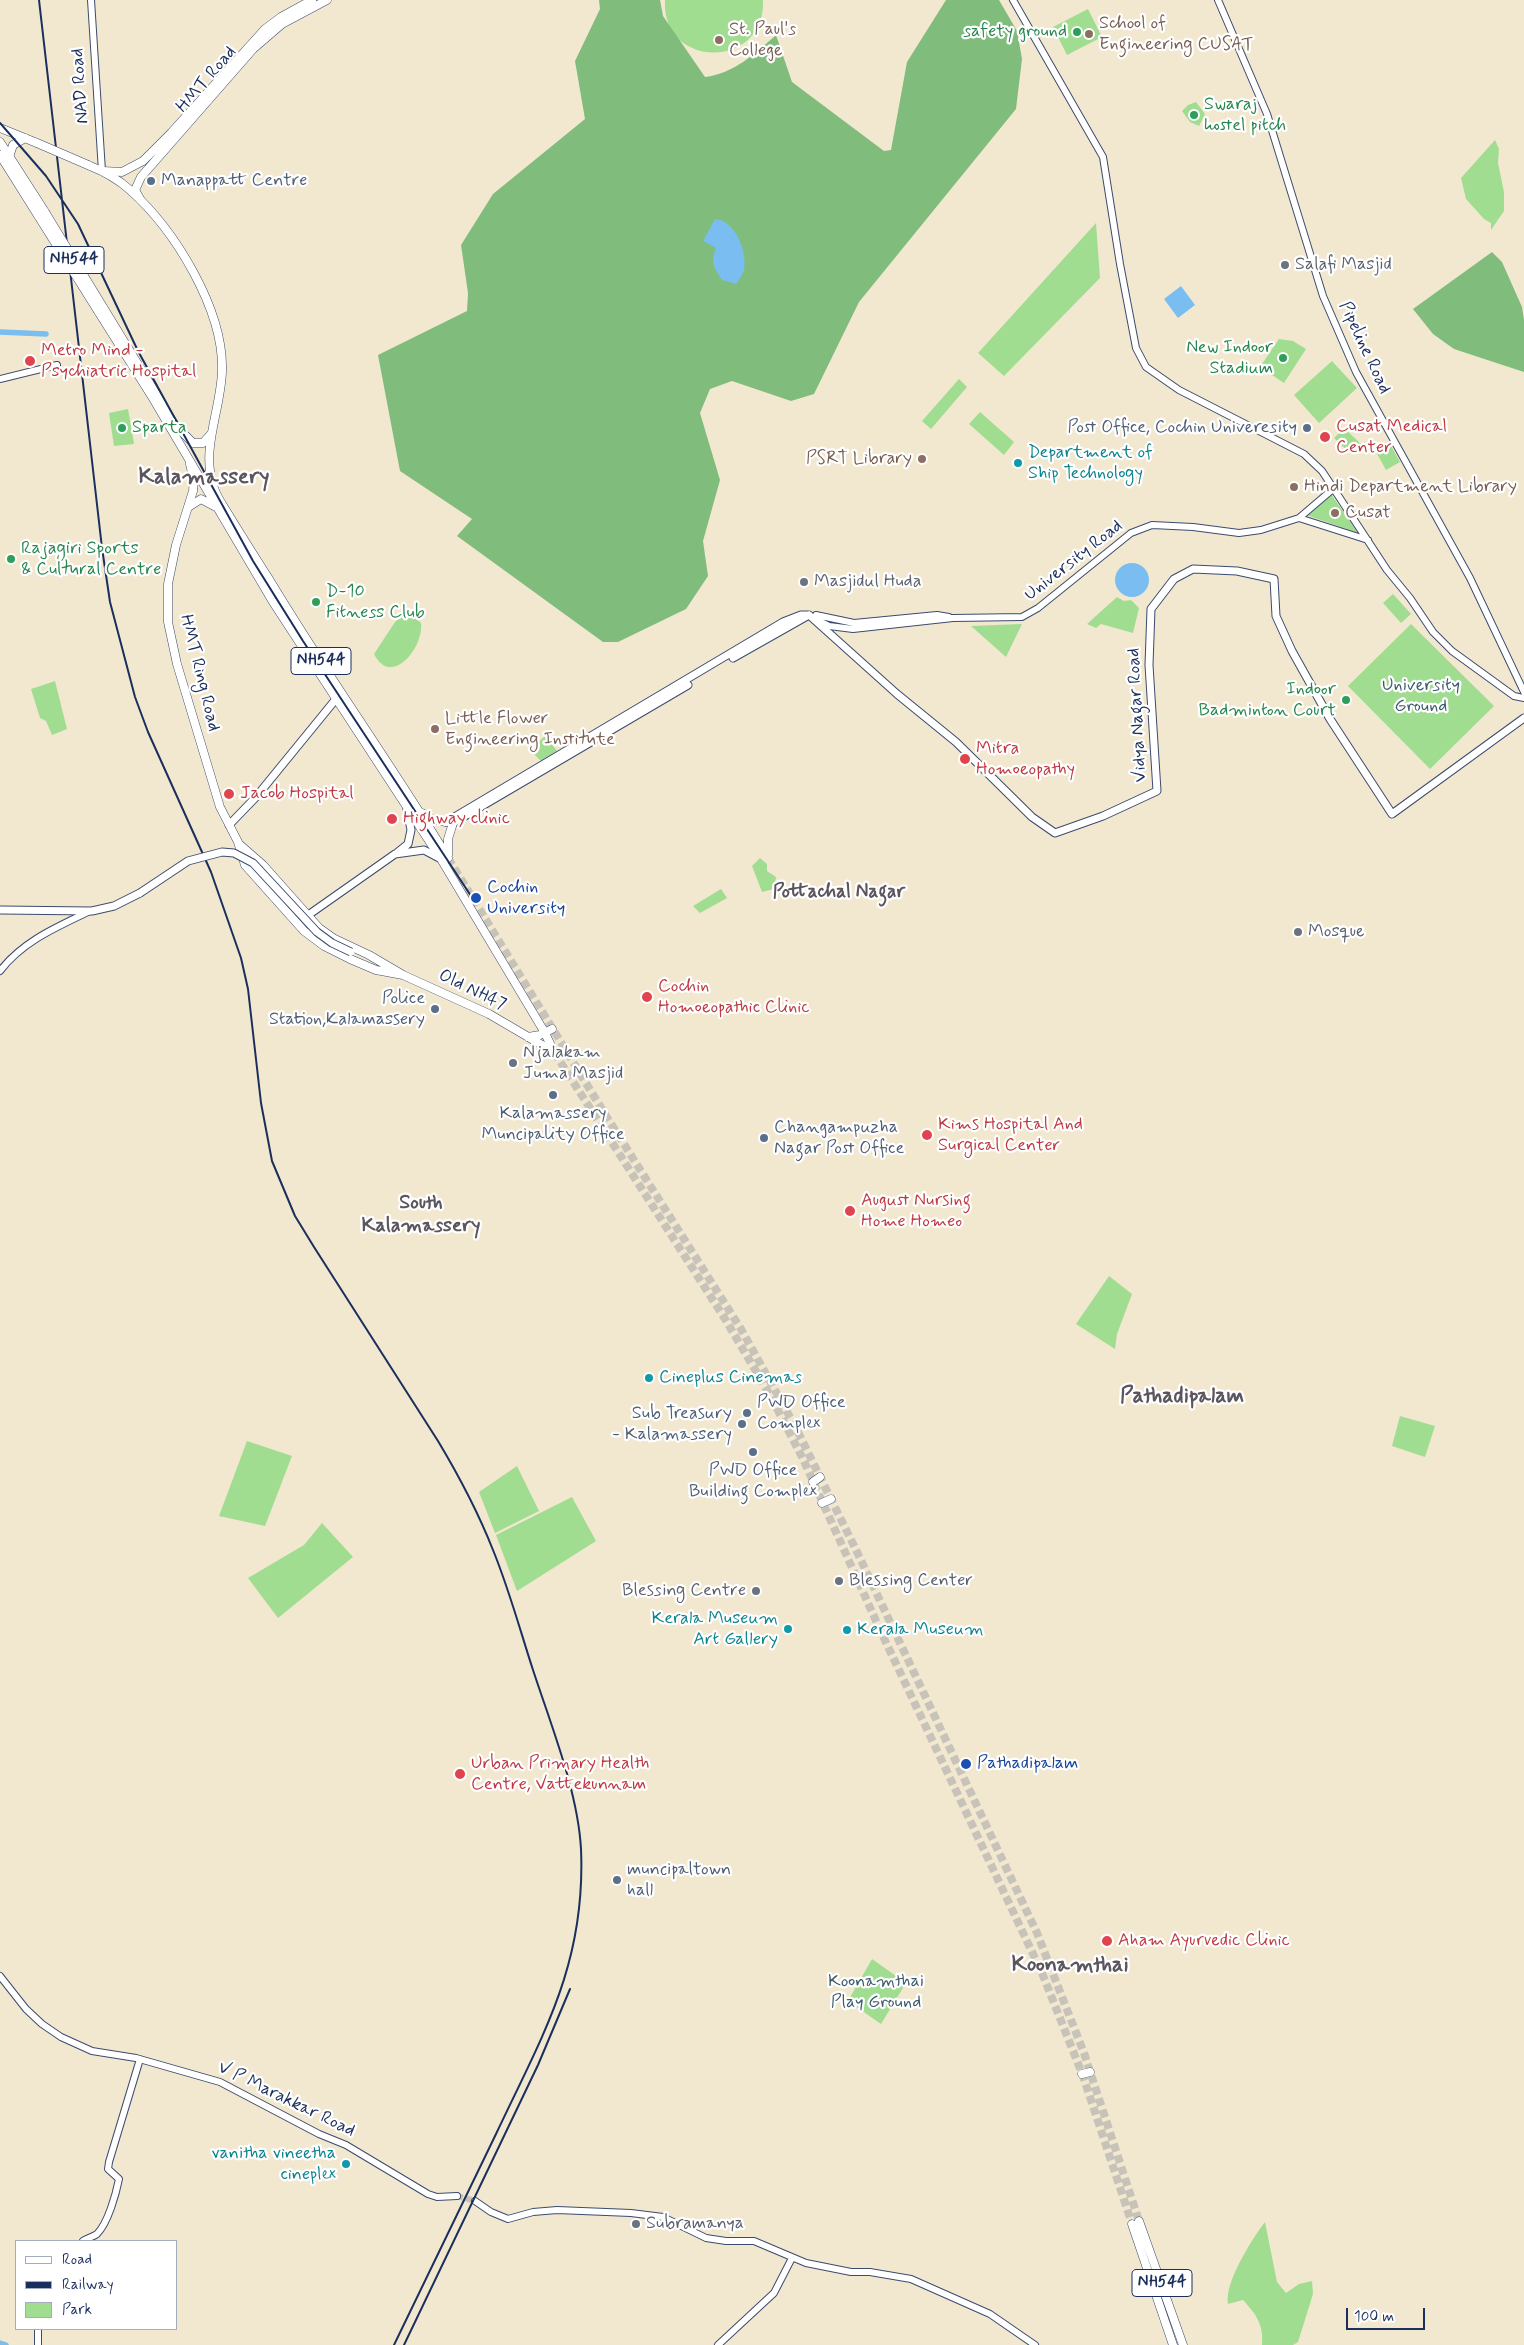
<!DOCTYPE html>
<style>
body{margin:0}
#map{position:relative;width:1524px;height:2345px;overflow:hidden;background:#f2e8d0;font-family:Mynerve,sans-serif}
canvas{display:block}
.legend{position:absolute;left:15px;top:2240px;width:162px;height:90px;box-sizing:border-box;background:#fff;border:1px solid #a4acbf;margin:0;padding:6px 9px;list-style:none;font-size:15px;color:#1b2f5e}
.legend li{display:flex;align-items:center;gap:10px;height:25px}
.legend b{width:25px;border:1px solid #a4acbf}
.scale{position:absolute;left:1346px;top:2308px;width:79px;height:22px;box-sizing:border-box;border:2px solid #1b2f5e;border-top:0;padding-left:6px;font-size:15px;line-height:18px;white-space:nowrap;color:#1b2f5e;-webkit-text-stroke:4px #fff;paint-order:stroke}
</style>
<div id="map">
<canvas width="1524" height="2345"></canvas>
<ul class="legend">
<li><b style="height:6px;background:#fff"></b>Road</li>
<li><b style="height:6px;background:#1b2f5e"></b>Railway</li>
<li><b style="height:14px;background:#a0dd91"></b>Park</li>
</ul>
<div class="scale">100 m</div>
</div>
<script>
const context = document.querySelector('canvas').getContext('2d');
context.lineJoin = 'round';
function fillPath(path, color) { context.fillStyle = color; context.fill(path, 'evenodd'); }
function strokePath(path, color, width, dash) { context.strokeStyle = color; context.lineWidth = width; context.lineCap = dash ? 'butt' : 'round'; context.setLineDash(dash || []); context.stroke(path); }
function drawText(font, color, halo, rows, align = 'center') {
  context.font = font + ' Mynerve,sans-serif'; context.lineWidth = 4.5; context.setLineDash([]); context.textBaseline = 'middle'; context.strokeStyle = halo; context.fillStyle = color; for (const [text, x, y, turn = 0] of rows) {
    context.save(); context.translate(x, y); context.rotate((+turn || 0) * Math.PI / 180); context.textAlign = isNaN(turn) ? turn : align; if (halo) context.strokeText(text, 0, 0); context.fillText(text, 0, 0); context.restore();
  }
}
fillPath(new Path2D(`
 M665,0h98c3,70 -102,70 -98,0z
 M1088,9l14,28 -35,18 -14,-28z
 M1196,102l9,12 -6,12 -9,-4 -8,-11 6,-6z
 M1495,140l4,9 -1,14 6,29v19l-13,19v-7l-7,-4 -18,-20 -5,-21z
 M1096,223l4,55 -96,98 -26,-23z
 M1279,339l14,2 13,8 -22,34 -24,-16z
 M1332,361l25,27 -38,35 -25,-28z
 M959,379l8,8 -36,42 -9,-8z
 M128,409l6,35 -20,2 -5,-33z
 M980,412l34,30 -10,13 -35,-31z
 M1344,428l17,16 -10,10 -17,-16z
 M1389,442l11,20 -14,8 -11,-20z
 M1331,494l27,39 -52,-18z
 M1393,594l18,20 -10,9 -18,-20z
 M1117,597l7,4 7,-1 8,8 -6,25 -32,-9 -5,4 -9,-4z
 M403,615h9l9,8c3,25 -30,65 -47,31l21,-32z
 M1022,624l-16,33 -35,-31z
 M1411,624l83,82 -64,63 -82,-83z
 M55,681l12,48 -15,6 -6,-14 -6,-3 -9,-29z
 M545,736l12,15 -16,10 -11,-11z
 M760,858l7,6v7l9,6 -2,12 -12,3 -10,-26z
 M721,889l6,9 -27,15 -7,-7z
 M1109,1276l23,18 -15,40 -2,15 -39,-25z
 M1400,1416l35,10 -10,31 -33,-11z
 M247,1441l45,15 -27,70 -46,-10z
 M517,1466l22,45 -44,22 -16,-41z
 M572,1497l24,44 -79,50 -21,-56z
 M322,1523l31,34 -75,61 -30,-40 56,-33z
 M872,1959l34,24 -25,41 -33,-23z
 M1265,2222l12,60 9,11 13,-9 13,-3 1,13 -15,48 -5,3h-31c2,-20 -6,-31 -19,-45l-15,4c-4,-21 24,-65 37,-82z`), '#a0dd91');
fillPath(new Path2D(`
 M599,0h61l3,16 42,61c28,-3 51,-24 71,-42l16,47 92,69 7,-1 16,-88 39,-62h53l18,31 5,28 -6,50 -157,193 -45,92 -23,7 -59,-20 -22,8 -10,24 20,67 -17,61 5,35 -22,33 -68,33h-15l-146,-106 15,-17 -72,-48 -22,-116 89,-44 1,-18 -7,-48 32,-51 92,-75 -10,-58 25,-52z
 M1492,252l10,10 20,45 2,13v52l-70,-23 -21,-15 -20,-25z`), '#80bc7b');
fillPath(new Path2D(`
 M715,219c20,1 33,33 29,51 -1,4 -5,10 -8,14l-14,-4c-8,-12 -12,-18 -6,-32l-13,-7z
 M1181,286l14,19 -17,13 -14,-19z
 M1115 580a17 17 0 1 1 34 0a17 17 0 1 1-34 0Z`), '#7abdf0');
strokePath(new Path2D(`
 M0,332l46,2
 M0,2343l6,2`), '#7abdf0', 5.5);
strokePath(new Path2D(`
 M457,2196l18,5`), '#c7c3b9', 6, [6, 3]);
strokePath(new Path2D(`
 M448,858l160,261 133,210 55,99 62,126 179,379 47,120 55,168
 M554,1052l171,267 45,76 33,64 79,175 160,339 41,103 49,148`), '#c7c3b9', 8, [8, 4]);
const tertiary = new Path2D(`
 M91,0l11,171
 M1013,0l90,157 17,107 16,84 10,19 33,23 125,64 18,17 65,99 23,28 23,34 19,19 62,45 10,2
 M1218,0l49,114 56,182 33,76 114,206 54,114
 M0,379l57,-14
 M1299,518l69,22
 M816,615l38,8 83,-8 12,2
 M815,619l14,7 24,3 100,-11 69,-1 16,-9 93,-75 21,-8 41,2 46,6 22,-3 38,-12 34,-29
 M0,971c23,-30 57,-44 90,-60
 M0,1976l26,33 16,15 19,13 31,14 44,7 84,24 99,52 27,11 82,49 9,3 20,-1
 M475,2201l16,11 17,7 25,-7 24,-2 74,3 32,4 43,21 20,3h28l52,22 45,9h19l41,7 79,35 45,31
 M83,2241c4,-3 10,-4 14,-7 11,-11 19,-40 22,-55l-11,-10 1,-7 31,-103
 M38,2329v16
 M718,2345l56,-52 18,-35`);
const secondary = new Path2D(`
 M809,615l88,79 59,48 76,75 23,16 48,-17 54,-25 -8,-126 2,-56 23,-30 19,-10 44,2 37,8 2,37 16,35 38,68 62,95 132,-96
 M733,658l76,-43
 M446,822l337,-200 18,-7h8
 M453,823l235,-138
 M229,825l27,-28 80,-98
 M398,852l10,-8 3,-14 -4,-21
 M0,910l92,1 22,-5 26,-13
 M304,918l91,-64 29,-4 17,9`);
const primary = new Path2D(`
 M9,157l4,-12 12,-7
 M103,171l19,1 21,-11 28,-28 94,-104 16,-12 31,-17
 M140,199l-5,-9 6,-13 112,-128 29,-25 45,-24
 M190,464l4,17 -1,10 -17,54 -8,39v38l9,42 43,143 18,35 7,23 59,66 20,15 26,13 26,11 27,5
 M239,844l24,21 56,63 14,10 36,17 34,20 86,39 65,38
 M528,1037l12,-2 12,-6`);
const trunk = new Path2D(`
 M0,128l37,15
 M0,142l45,70
 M0,155l39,62
 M88,165c15,6 30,14 42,25 45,40 94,120 92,181 -1,39 -22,79 -8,117 3,10 11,20 16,29 13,21 26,42 39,62 57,95 122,185 179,279
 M103,307l72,118 18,18h10l8,-9
 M98,311l53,84 122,207 168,257 104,174 9,19
 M190,506l11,-7 13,7
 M422,813l9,6 15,3
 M448,855v-16l5,-16
 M813,1482l7,-5
 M822,1503l9,-4
 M1082,2074l8,-2
 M1139,2221l44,124
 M1132,2224l41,121`);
strokePath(tertiary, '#3b4b6f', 8);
strokePath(secondary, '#3b4b6f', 9);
strokePath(primary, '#3b4b6f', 9);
strokePath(trunk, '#3b4b6f', 9);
strokePath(tertiary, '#fff', 6);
strokePath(secondary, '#fff', 7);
strokePath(primary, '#fff', 8);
strokePath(trunk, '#fff', 8);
strokePath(new Path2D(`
 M39,0l63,548 8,54 25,95 13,35 63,140 30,86 7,31 13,114 11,58 23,55 19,31 124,194c21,35 40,71 55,109 16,39 27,80 40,120 18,55 45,122 48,179 5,115 -38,185 -85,285 -34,71 -68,141 -102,211
 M0,123l46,53 32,48 60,127 115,210 50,80 170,258
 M404,2345l134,-280 32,-76`), '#1b2f5e', 2);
const secondaryBridge = new Path2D(`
 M140,893l48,-32 34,-9 12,1 19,10 64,69 15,11 19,9`);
const trunkBridge = new Path2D(`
 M37,143l51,22
 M45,212l58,95
 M39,217l59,94`);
strokePath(secondaryBridge, '#3b4b6f', 9, []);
strokePath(trunkBridge, '#3b4b6f', 9, []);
strokePath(secondaryBridge, '#fff', 7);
strokePath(trunkBridge, '#fff', 8);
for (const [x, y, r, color] of [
 [1077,32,5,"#2e9e5b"],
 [1089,34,5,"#8d6e63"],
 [719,40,5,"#8d6e63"],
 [1194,115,5,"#2e9e5b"],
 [151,181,5,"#5c6f8a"],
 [1285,265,5,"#6b7280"],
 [1283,358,5,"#2e9e5b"],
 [30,361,6,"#e0444e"],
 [122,428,5,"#2e9e5b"],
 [1307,428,5,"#5c6f8a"],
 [1325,437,6,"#e0444e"],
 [922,459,5,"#8d6e63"],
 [1018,463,5,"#0f9aa8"],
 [1294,487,5,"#8d6e63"],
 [1335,513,5,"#8d6e63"],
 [11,559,5,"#2e9e5b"],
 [804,582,5,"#6b7280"],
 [316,602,5,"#2e9e5b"],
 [1346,700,5,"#2e9e5b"],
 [435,729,5,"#8d6e63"],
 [965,759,6,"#e0444e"],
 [229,794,6,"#e0444e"],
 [392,819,6,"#e0444e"],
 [476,898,6,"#1a4fb4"],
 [1298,932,5,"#6b7280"],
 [647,997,6,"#e0444e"],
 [435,1009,5,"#5c6f8a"],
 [513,1063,5,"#6b7280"],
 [553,1095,5,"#5c6f8a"],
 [927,1135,6,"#e0444e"],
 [764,1138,5,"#5c6f8a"],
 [850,1211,6,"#e0444e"],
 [649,1378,5,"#0f9aa8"],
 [747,1413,5,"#5c6f8a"],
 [742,1424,5,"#5c6f8a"],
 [753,1452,5,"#5c6f8a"],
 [839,1581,5,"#6b7280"],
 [756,1591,5,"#6b7280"],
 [788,1629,5,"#0f9aa8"],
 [847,1630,5,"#0f9aa8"],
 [966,1764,6,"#1a4fb4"],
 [460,1774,6,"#e0444e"],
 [617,1880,5,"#5c6f8a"],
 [1107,1941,6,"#e0444e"],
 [346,2164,5,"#0f9aa8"],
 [636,2224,5,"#6b7280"]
]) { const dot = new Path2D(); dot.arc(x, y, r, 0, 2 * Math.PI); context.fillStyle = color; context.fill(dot); strokePath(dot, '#fff', 2); }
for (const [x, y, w] of [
 [74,260,60],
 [321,661,60],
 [1162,2283,60]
]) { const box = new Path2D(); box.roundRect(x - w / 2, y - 13.5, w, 27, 4); context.fillStyle = '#fff'; context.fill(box); strokePath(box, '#1b2f5e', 1); }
drawText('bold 16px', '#1b2f5e', null, [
 ["NH544",74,260],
 ["NH544",321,661],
 ["NH544",1162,2283]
]);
drawText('18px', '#785e54', '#fff', [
 ["School of",1099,24],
 ["Engineering CUSAT",1099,45],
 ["St. Paul's",729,30],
 ["College",729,51],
 ["PSRT Library",912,459,"right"],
 ["Hindi Department Library",1304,487],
 ["Cusat",1345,513],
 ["Little Flower",445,719],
 ["Engineering Institute",445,740]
], 'left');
drawText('18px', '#27864d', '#fff', [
 ["safety ground",1067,32,"right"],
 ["Swaraj",1204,105],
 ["hostel pitch",1204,126],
 ["New Indoor",1273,348,"right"],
 ["Stadium",1273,369,"right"],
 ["Sparta",132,428],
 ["Rajagiri Sports",21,549],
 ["& Cultural Centre",21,570],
 ["D-10",326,592],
 ["Fitness Club",326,613],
 ["Indoor",1336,690,"right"],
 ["Badminton Court",1336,711,"right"]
], 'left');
drawText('18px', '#1b2f5e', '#fff', [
 ["HMT Road",207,80,-49],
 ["NAD Road",81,86,-94],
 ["Pipeline Road",1364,348,65],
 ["University Road",1074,561,-38],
 ["HMT Ring Road",199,673,76],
 ["Vidya Nagar Road",1138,715,-93],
 ["Old NH47",472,991,26],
 ["V P Marakkar Road",286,2100,26]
]);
drawText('18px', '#4e5e75', '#fff', [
 ["Manappatt Centre",161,181],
 ["Post Office, Cochin Univeresity",1297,428,"right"],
 ["Police",425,999,"right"],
 ["Station,Kalamassery",425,1020,"right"],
 ["Kalamassery",553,1114,"center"],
 ["Muncipality Office",553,1135,"center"],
 ["Changampuzha",774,1128],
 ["Nagar Post Office",774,1149],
 ["PWD Office",757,1403],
 ["Complex",757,1424],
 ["Sub Treasury",732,1414,"right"],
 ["- Kalamassery",732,1435,"right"],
 ["PWD Office",753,1471,"center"],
 ["Building Complex",753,1492,"center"],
 ["muncipaltown",627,1870],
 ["hall",627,1891]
], 'left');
drawText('18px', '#5b616d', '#fff', [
 ["Salafi Masjid",1295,265],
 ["Masjidul Huda",814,582],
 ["Mosque",1308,932],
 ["Njalakam",523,1053],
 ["Juma Masjid",523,1074],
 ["Blessing Center",849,1581],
 ["Blessing Centre",746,1591,"right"],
 ["Subramanya",646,2224]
], 'left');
drawText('18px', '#be3a42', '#fff', [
 ["Metro Mind -",41,351],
 ["Psychiatric Hospital",41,372],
 ["Cusat Medical",1336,427],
 ["Center",1336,448],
 ["Mitra",976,749],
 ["Homoeopathy",976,770],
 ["Jacob Hospital",240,794],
 ["Highway clinic",403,819],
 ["Cochin",658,987],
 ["Homoeopathic Clinic",658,1008],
 ["Kims Hospital And",938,1125],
 ["Surgical Center",938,1146],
 ["August Nursing",861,1201],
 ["Home Homeo",861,1222],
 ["Urban Primary Health",471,1764],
 ["Centre, Vattekunnam",471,1785],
 ["Aham Ayurvedic Clinic",1118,1941]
], 'left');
drawText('18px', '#0d838f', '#fff', [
 ["Department of",1028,453],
 ["Ship Technology",1028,474],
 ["Cineplus Cinemas",659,1378],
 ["Kerala Museum",778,1619,"right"],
 ["Art Gallery",778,1640,"right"],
 ["Kerala Museum",857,1630],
 ["vanitha vineetha",336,2154,"right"],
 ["cineplex",336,2175,"right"]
], 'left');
drawText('18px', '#3c5a6b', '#fff', [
 ["University",1421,686],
 ["Ground",1421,707],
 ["Koonamthai",876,1982],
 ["Play Ground",876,2003]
]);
drawText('18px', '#164399', '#fff', [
 ["Cochin",487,888],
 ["University",487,909],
 ["Pathadipalam",977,1764]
], 'left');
drawText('bold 19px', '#5b555d', '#fff', [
 ["Pottachal Nagar",839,893]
]);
drawText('bold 20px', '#5b555d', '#fff', [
 ["South",421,1204],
 ["Kalamassery",421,1227]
]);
drawText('bold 22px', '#5b555d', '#fff', [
 ["Kalamassery",204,478],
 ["Pathadipalam",1182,1397],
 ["Koonamthai",1070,1966]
]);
</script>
